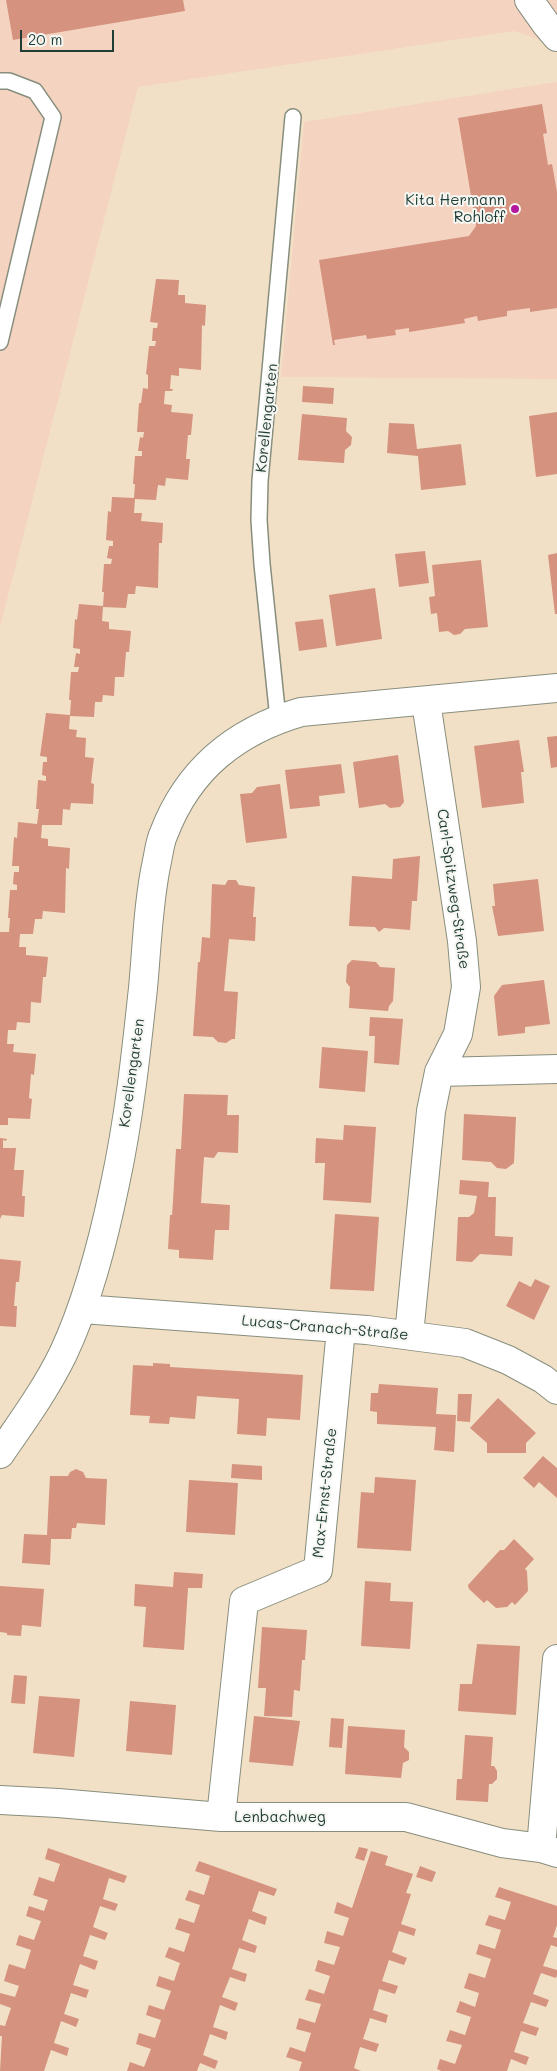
<!DOCTYPE html>
<meta charset="utf-8">
<style>
body{margin:0}
#map{position:relative;width:557px;height:2071px;overflow:hidden;background:#f2e0c6;font-family:Mali,sans-serif}
canvas{display:block}
.scale{position:absolute;left:20px;top:30px;width:94px;height:22px;box-sizing:border-box;border:2px solid #1f3d34;border-top:0;padding-left:6px;font-size:15px;line-height:18px;white-space:nowrap;color:#1f3d34;-webkit-text-stroke:4px #f6f6f2;paint-order:stroke}
</style>
<div id="map">
<canvas width="557" height="2071"></canvas>
<div class="scale">20 m</div>
</div>
<script>
const context = document.querySelector('canvas').getContext('2d');
context.lineJoin = 'round';
function fillPath(path, color) { context.fillStyle = color; context.fill(path, 'evenodd'); }
function strokePath(path, color, width, dash) { context.strokeStyle = color; context.lineWidth = width; context.lineCap = dash ? 'butt' : 'round'; context.setLineDash(dash || []); context.stroke(path); }
function drawText(font, color, halo, rows, align = 'center') {
  context.font = font + ' Mali,sans-serif'; context.lineWidth = 4; context.setLineDash([]); context.textBaseline = 'middle'; context.strokeStyle = halo; context.fillStyle = color; for (const [text, x, y, turn = 0] of rows) {
    context.save(); context.translate(x, y); context.rotate((+turn || 0) * Math.PI / 180); context.textAlign = isNaN(turn) ? turn : align; if (halo) context.strokeText(text, 0, 0); context.fillText(text, 0, 0); context.restore();
  }
}
fillPath(new Path2D(`
 M0,0h557v46l-43,-15 -376,56 -138,540z
 M555,82l2,1v296l-276,-2 23,-255z`), '#f4d3c0');
fillPath(new Path2D(`
 M6,0h177l2,11 -172,29z
 M542,104l5,29 -4,1 5,31 4,-1 5,28v116l-27,4v-4l-23,3v5l-29,5 -1,-5 -13,3 1,4 -56,9v-4l-14,2 1,5 -29,4 -1,-4 -32,5 1,5h-2l-14,-85 150,-24 7,-10 -18,-108z
 M156,279l23,1 -1,15h7v8l21,2 -1,21 -3,-1 -1,45 -22,-2v8l-8,-1 -1,14h3l-1,2h-7l-1,13 8,1 -1,7 22,2 -2,21h-3l-2,24h4l-2,21 -22,-2 -1,8 -7,-1 -2,15 -21,-1 -1,14h8l-1,8 22,2 -1,20h-3l-1,45 -22,-2 -1,8h-7l-2,14 -23,-1 -1,14 7,1v7l22,2 -2,21h-3l-2,25h-9l-1,19 -11,-1 -1,7h-7l-1,15 -24,-1 -1,13 8,1 -1,7 10,1 -1,19 9,1 -3,25 3,1 -1,20 -22,-1 -1,7 -7,-1 -1,16h-20l-1,13 7,1v7l22,2 -1,21 -3,-1 -1,45 -22,-2 -1,8h-7l-2,15h-13l-1,13h7v8l22,2 -2,20h-3l-2,26 -10,-1 -1,21 -13,-1 -1,8h-8l-1,14h7l-1,8 23,2 -2,21 -3,-1 -2,24 3,1 -2,20 -22,-1v7h-8v-193h9l1,-14h-2l2,-28h7v-5l-4,-1 1,-12h5v-6h-7l2,-29 3,1 1,-16 19,2 2,-15h-3l2,-29 8,1v-5l-4,-1 1,-13h4v-5l-7,-1 6,-43 24,2 1,-15h-2l2,-28h7l1,-5h-5l2,-14 4,1v-5l-7,-1 2,-29 2,1 2,-16 24,2 1,-14h-2l2,-28h7l1,-5 -5,-1 2,-12h4v-5l-7,-1 2,-29 3,1 1,-15 22,1 1,-14h-2l2,-28h7v-5h-4l2,-14 3,1 1,-6h-7l2,-29h2l2,-15 5,1v-14l-2,-1 3,-28h6l1,-5h-4l1,-13h4l1,-5 -8,-1z
 M303,386l31,2 -1,16 -31,-2z
 M557,412v62l-21,3 -7,-61z
 M302,414l45,4 -1,13 6,6 -1,8 -6,5 -1,13 -46,-3z
 M389,423l25,1 3,25 44,-5 5,41 -45,5 -3,-34 -31,-3z
 M425,551l4,32 -30,4 -4,-33z
 M557,553v61h-2l-7,-59z
 M481,560l7,67 -23,2 -5,5 -6,1 -6,-4 -9,1 -2,-19 -6,1 -2,-17 6,-1 -3,-31z
 M375,588l7,51 -46,7 -7,-51z
 M323,619l4,28 -28,4 -4,-29z
 M557,736v31l-6,1 -4,-31z
 M519,740l5,32h-3l3,31 -42,5 -8,-62z
 M398,755l6,47 -4,5 -10,1 -5,-4 -26,4 -6,-46z
 M341,764l4,29 -26,3 1,10 -30,3 -5,-39z
 M280,784l7,54 -41,5 -6,-49 12,-1 5,-6z
 M420,856l-3,45h-5l-2,29 -26,-2 -5,4 -4,-5 -26,-1 3,-50 40,3 1,-20z
 M538,879l6,52 -46,5 -6,-30h3l-2,-22z
 M228,880h8l3,5 16,2 -2,30h3l-1,24 -26,-2 -5,52 14,1 -3,47h-3l-6,4 -8,-1 -5,-5 -20,-1 5,-74h2l2,-25 8,1 2,-54 13,1z
 M352,960l24,2 4,5 15,1 -2,33 -4,5 -1,5 -39,-3 1,-21 -4,-5 1,-17z
 M544,980l6,44 -25,3v6l-27,3 -4,-40 8,-11z
 M370,1017l33,2 -4,46 -25,-2 1,-27h-6z
 M322,1047l46,4 -3,41 -46,-4z
 M184,1094l44,1 -1,20h12l-1,38 -20,-1 -4,6 -10,-1 -3,46 29,2 -1,25h-14l-2,30 -34,-2v-8l-11,-1 2,-34h2l1,-14 3,-52h5z
 M464,1114l52,3 -2,46 -8,6 -9,-1 -6,-6 -29,-2z
 M344,1125l32,2 -5,76 -48,-3 2,-37h-10l1,-25 27,2z
 M0,1138l7,1 -1,2 -3,-1v8h13l-2,22h10l-2,26h3l-1,21 -22,-2 -2,4z
 M460,1180l29,2 -1,15h8l-1,39 18,1 -1,19 -32,-2 -8,8 -16,-1 2,-44h11l5,-4 3,-17 -18,-2z
 M335,1214l44,3 -5,74 -44,-2z
 M0,1259l21,2 -2,21h-3l-2,24h3l-1,21 -16,-1z
 M535,1279l15,7 -16,34 -28,-14 13,-25 12,6z
 M153,1363l17,1v3l133,8 -3,45 -33,-2 -1,18 -29,-2 2,-35 -42,-3 -2,23 -25,-2 -1,7 -20,-1 1,-7 -20,-1 3,-50 20,1z
 M379,1384l59,4 -2,26 20,1 -2,37 -20,-2 2,-23 -59,-3v-12l-7,-1 1,-18h7z
 M458,1394h14l-2,28 -13,-1z
 M498,1398l38,35 -10,10v10h-39v-10l-17,-15z
 M543,1456l14,12v30l-18,-16 -5,6 -11,-10z
 M232,1464l30,2v14l-31,-2z
 M76,1469l7,3 3,6 21,1 -2,46 -28,-2 -1,5h-4l-1,11h-20l-1,26 -28,-2 2,-29 23,1 3,-59h18l2,-4z
 M375,1477l41,3 -5,71 -54,-3 4,-56 13,1z
 M189,1480l49,3 -3,52 -49,-3z
 M514,1539l20,20 -9,10 2,2 1,20 -13,14 -3,-3 -5,5 -11,1 -9,-8 -3,3 -15,-14 -1,-4 32,-35h4z
 M174,1572l29,2 -1,14h-14l-4,62 -41,-3 3,-40 -12,-1 1,-22 38,3z
 M365,1581l26,2 -1,18 23,1 -3,47 -49,-3z
 M0,1586l44,3 -3,38 -19,-2 -1,11 -14,-1v-2l-7,-1z
 M262,1627l45,3 -2,30h-3l-2,31 -6,-1 -2,27 -28,-1 2,-28h-8z
 M477,1644l43,2 -4,69 -58,-4 2,-27h12z
 M14,1675l13,1 -2,28 -14,-1z
 M39,1696l41,3 -6,58 -41,-4z
 M130,1701l46,4 -4,50 -46,-4z
 M254,1716l46,5 -7,45 -44,-4z
 M331,1718l13,1 -2,29 -13,-1z
 M348,1726l57,4 -1,17 5,5v8l-6,3 -2,15 -56,-4z
 M465,1735l28,2 -2,29h3l3,5v8l-5,5h-3l-1,18 -32,-2 1,-21h5z
 M359,1847l9,2 -4,12 -9,-3z
 M48,1848l79,28 -3,7 -15,-5 -6,21 15,5 -3,7 -15,-5 -7,21 15,6 -3,7 -15,-5 -7,21 15,5 -3,9 -15,-6 -7,21 16,5 -3,8 -15,-5 -7,21 15,5 -3,8 -15,-6 -7,22 15,5 -2,8 -16,-6 -7,21h-44l2,-35h-2v-11l5,1 6,-18 -11,-4v-11l15,4 4,-11 -15,-5 5,-17 16,5 6,-19 -15,-5 3,-10 15,5 7,-19 -15,-5 3,-10 15,5 4,-11 -15,-5 6,-18 15,5 6,-18 -15,-5z
 M371,1851l17,5 -3,9 28,9 -7,19 5,1 -10,30 15,5 -2,7 -15,-5 -7,21 15,6 -3,7 -15,-5 -7,21 16,5 -3,8 -16,-5 -6,21 15,5 -2,8 -16,-5 -7,21 16,5 -3,8 -16,-5 -6,21 7,3h-62l3,-9 -16,-5 4,-10 15,5 6,-19 -15,-4 3,-11 16,5 6,-19 -16,-4 4,-11 15,5 6,-18 -15,-5 3,-11 16,5 6,-18 -16,-4 3,-12 16,5 6,-18 -15,-5 3,-11 15,6z
 M199,1861l78,28 -3,7 -15,-5 -7,20 15,6 -2,8 -16,-6 -7,21 15,6 -2,7 -16,-5 -7,21 15,5 -2,8 -15,-5 -8,20 16,6 -3,8 -15,-6 -7,22 15,5 -2,8 -16,-6 -7,21 15,6 -3,8 -15,-6 -3,8h-70l3,-9 14,5 7,-18 -15,-5 3,-11 16,5 6,-18 -15,-5 3,-10 15,5 7,-19 -15,-5 3,-10 15,5 6,-18 -15,-6 4,-10 15,5 6,-18 -15,-5 4,-11 15,5 6,-18 -15,-5 4,-10 15,5 6,-19 -15,-5z
 M420,1866l16,6 -4,10 -16,-5z
 M499,1887l58,19v19l-4,12 4,1v9l-6,-2 -8,21 14,4v5l-1,3 -15,-5 -8,21 16,6 -3,7 -15,-5 -8,21 16,5 -3,8 -15,-5 -7,21 15,5 -3,8 -15,-6 -4,12h-66l-4,-2 3,-10 15,5 7,-19 -16,-4 4,-11 15,5 6,-18 -15,-5 4,-11 15,6 4,-14 -15,-5 5,-15 16,5 6,-19 -15,-5 3,-10 16,5 6,-19 -16,-5 4,-10 16,5 6,-18 -16,-5z`), '#d4927f');
const lane = new Path2D(`
 M0,81h9l26,10 18,26 -53,225
 M278,719l-16,-155 -3,-44 1,-39 33,-364`);
const street = new Path2D(`
 M529,0l17,24 11,13
 M439,1072l118,-3
 M82,1309l285,21 98,13 43,17 35,19 14,11
 M409,1335l22,-224 8,-39 19,-38 8,-47 -4,-46 -36,-239
 M0,1454c22,-32 46,-65 63,-100 25,-53 40,-112 52,-170 14,-65 21,-130 28,-196 4,-42 5,-85 14,-127 2,-9 3,-20 7,-28 25,-65 72,-102 137,-121l256,-24
 M0,1800l58,3 163,14h185l96,26 39,5 16,5
 M221,1817l23,-216 74,-31 23,-241
 M541,1848l16,-189`);
strokePath(lane, '#888e7d', 18);
strokePath(street, '#888e7d', 30);
strokePath(lane, '#fff', 15);
strokePath(street, '#fff', 28);
for (const [x, y, r, color] of [
 [515,209,5,"#b5179e"]
]) { const dot = new Path2D(); dot.arc(x, y, r, 0, 2 * Math.PI); context.fillStyle = color; context.fill(dot); strokePath(dot, '#f6f6f2', 2); }
drawText('15px', '#1f3d34', '#f6f6f2', [
 ["Kita Hermann",505,200],
 ["Rohloff",505,217]
], 'right');
drawText('15px', '#1f3d34', '#f6f6f2', [
 ["Korellengarten",267,418,-84],
 ["Carl-Spitzweg-Straße",453,889,82],
 ["Korellengarten",132,1073,-82],
 ["Lucas-Cranach-Straße",325,1328,5],
 ["Max-Ernst-Straße",325,1493,-84],
 ["Lenbachweg",280,1817]
]);
</script>
